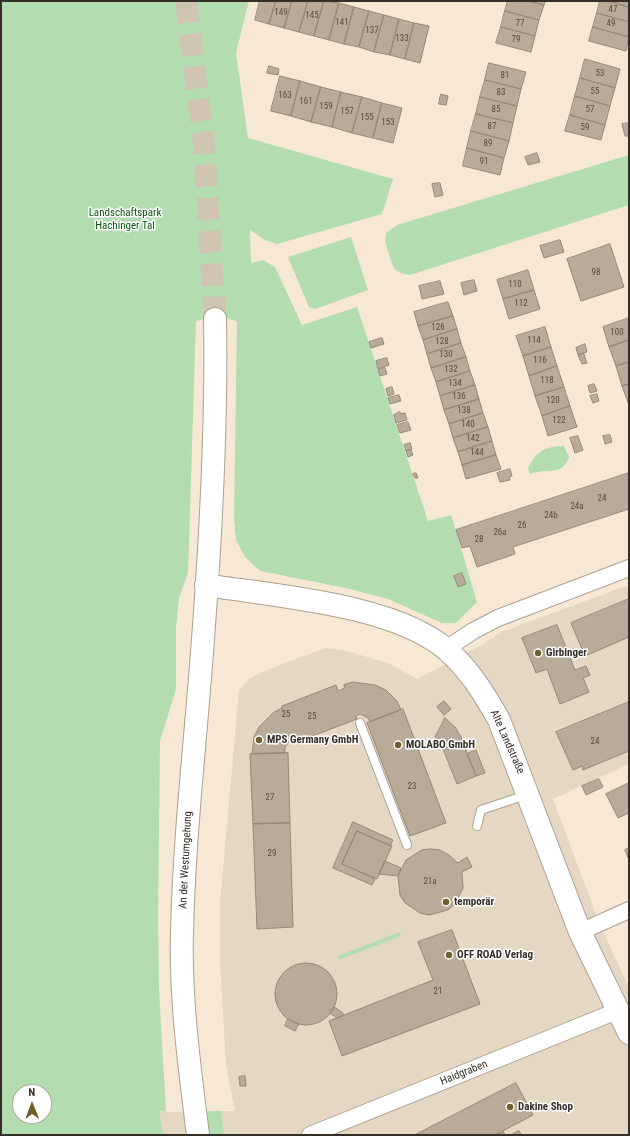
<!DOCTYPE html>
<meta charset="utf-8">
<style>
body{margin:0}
#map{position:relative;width:630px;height:1136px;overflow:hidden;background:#f6e8d5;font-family:"Roboto Condensed",sans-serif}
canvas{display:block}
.frame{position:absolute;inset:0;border:2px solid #342e27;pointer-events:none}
.north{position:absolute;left:12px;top:1084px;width:40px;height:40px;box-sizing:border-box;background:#fff;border:1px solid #aeaba9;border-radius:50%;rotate:359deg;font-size:11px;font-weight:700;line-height:16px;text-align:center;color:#342e27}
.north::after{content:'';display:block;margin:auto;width:14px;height:18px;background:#705f2d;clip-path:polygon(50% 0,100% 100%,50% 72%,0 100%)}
</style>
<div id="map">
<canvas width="630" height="1136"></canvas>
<div class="frame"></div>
<div class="north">N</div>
</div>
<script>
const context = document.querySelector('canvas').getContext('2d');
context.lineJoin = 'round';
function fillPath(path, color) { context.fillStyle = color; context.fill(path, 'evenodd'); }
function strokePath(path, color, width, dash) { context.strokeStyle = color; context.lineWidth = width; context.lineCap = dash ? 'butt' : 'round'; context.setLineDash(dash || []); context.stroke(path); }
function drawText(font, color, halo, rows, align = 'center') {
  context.font = font + ' "Roboto Condensed",sans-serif'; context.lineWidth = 3; context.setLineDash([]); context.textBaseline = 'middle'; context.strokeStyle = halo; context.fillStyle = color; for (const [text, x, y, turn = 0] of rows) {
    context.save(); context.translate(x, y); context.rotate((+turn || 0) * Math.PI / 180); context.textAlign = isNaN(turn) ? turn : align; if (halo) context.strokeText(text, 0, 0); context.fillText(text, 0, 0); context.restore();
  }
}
fillPath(new Path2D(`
 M629,585v179l-76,35 48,129 28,59v148h-628v-37l19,18h24l64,-30 53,26 74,-1 -9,-46 -6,-104v-58l19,-213 10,-11 18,-9 58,-22 18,2 45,13 29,16 63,-33 21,-14z`), '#e4d8c4');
fillPath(new Path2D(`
 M1,1h248l-13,52 12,85 145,41 -11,35 -105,30 -12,-4 -15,-10 1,33 12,-3 12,7 27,58 55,-18 71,214 23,-6 26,87 -21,21h-14l-54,-24 -42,-11 -86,-17 -15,-14 -9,-17 -2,-22 3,-197c-14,-4 -27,-4 -41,0l-8,252 -9,25 -3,30v61l-16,52 -2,173 1,76 7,122 -7,-1 4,24h-162zM20,1092h24v24h-24z
 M629,155v50l-219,70 -9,-2 -7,-4 -9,-27 1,-9 11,-8z
 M351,237l17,53 -53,19 -6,-2 -21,-50z
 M564,446l5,11c-8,21 -20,10 -39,17l-2,-6c10,-18 16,-21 36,-22z
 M400,932l1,4 -62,24 -2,-4z
 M206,1111h15l3,24h-14z`), '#b3dcb0');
const building = new Path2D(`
 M260,1h16l-7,23 -14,-4z
 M276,1h16l-8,27 -15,-4z
 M292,1h16l-9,31 -15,-4z
 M308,1h16l-10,35 -15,-4z
 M324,1l15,2 -10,37 -15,-4z
 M508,1h21l15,4 -5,15 -34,-9z
 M529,1h16l-1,4z
 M600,1h9l20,6v15l-32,-9z
 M609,1h20v6z
 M339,3l15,4 -10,37 -15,-4z
 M354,7l15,4 -10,36 -15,-3z
 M369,11l15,4 -10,37 -15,-5z
 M505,11l34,9 -4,16 -34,-9z
 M597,13l32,9v15l-36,-10z
 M384,15l15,4 -9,36 -16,-3z
 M399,19l15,4 -9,36 -15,-4z
 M414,23l15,3 -9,37 -15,-4z
 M501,27l34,9 -4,16 -35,-9z
 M593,27l36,10 -3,14 -37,-10z
 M585,59l35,10 -5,19 -35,-10z
 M489,63l37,9 -5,17 -36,-9z
 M269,66l10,3 -1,6 -11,-2z
 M280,76l20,5 -9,35 -20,-5z
 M580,78l35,10 -5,18 -35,-10z
 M485,80l36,9 -4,17 -37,-9z
 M300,81l21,6 -10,35 -20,-6z
 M321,87l20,5 -9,35 -21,-5z
 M341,92l21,5 -10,36 -20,-6z
 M441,94l7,2 -2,9 -7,-1z
 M575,96l35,10 -5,19 -35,-10z
 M362,97l20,6 -9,35 -21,-5z
 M480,97l37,9 -4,17 -37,-9z
 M382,103l20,5 -9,35 -20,-5z
 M476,114l37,9 -4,18 -38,-10z
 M570,115l35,10 -4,15 -36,-9z
 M629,123v13h-4l-3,-12z
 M471,131l38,10 -5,17 -37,-10z
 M467,148l37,10 -4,17 -37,-9z
 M537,153l3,9 -12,3 -3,-8z
 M440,183l3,12 -8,2 -3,-13z
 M560,240l4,12 -20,6 -4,-12z
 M610,244l14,43 -43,14 -14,-42z
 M528,270l6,20 -31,9 -6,-19z
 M474,280l3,11 -13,4 -3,-12z
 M440,281l4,13 -22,5 -3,-13z
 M534,290l6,19 -31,10 -6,-20z
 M448,302l5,14 -35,10 -4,-14z
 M453,316l4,13 -34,11 -5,-14z
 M629,318v22l-20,7 -6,-20z
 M545,327l6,20 -28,9 -7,-20z
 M457,329l4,14 -34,11 -4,-14z
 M382,338l2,6 -13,4 -2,-6z
 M629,340v22l-13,4 -7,-19z
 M461,343l5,14 -35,11 -4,-14z
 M585,344l2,8 -9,3 -2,-7z
 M551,347l6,19 -28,10 -6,-20z
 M584,354l3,9 -5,1 -4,-9z
 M466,357l4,14 -34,11 -5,-14z
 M387,358l2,7 -11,4 -2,-8z
 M629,362v22l-7,2 -6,-20z
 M557,366l7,21 -29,9 -6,-20z
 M385,368l2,6 -7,2 -2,-6z
 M470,371l5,14 -35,11 -4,-14z
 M594,384l3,7 -7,2 -2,-7z
 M629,384v21l-7,-19z
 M475,385l4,14 -35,11 -4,-14z
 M392,387l2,7 -6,2 -2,-7z
 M564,387l6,19 -28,10 -7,-20z
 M597,394l2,7 -6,2 -3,-7z
 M399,395l2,6 -11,3 -2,-6z
 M479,399l4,14 -34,11 -5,-14z
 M570,406l7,21 -29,9 -6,-20z
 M400,412l1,2 4,-1 2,7 -11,3 -2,-8z
 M483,413l5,14 -35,11 -4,-14z
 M408,422l3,8 -11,3 -3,-8z
 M488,427l4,14 -34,11 -5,-14z
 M610,435l2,7 -7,2 -2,-8z
 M578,436l5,14 -8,3 -5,-15z
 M492,441l4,14 -34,10 -4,-13z
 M410,443l2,6 -6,2 -2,-6z
 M411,450l2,5 -5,2 -2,-6z
 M496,455l5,14 -35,10 -4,-14z
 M510,469l2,7 -3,1 1,3 -10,2 -3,-9z
 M416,473l2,5h-3l-2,-4z
 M629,473v36l-116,38 2,7 -38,13 -7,-21 -8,2 -6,-18z
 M462,573l4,11 -8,3 -4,-11z
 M629,599v38l-44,19 -14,-33z
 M557,625l18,45 11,-4 4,9 -7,3 6,14 -29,12 -13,-35 -11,4 -14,-35z
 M353,682l22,3 11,5 11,11 4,9 -31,12 -2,-4 -8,-4 -4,2 1,3 -34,13 -28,10 -1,-3 -4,1 -5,7v6l-33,1 2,-17 5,-10 15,-15 8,-4v-2l54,-21 2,6 7,-3 -1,-3z
 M444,701l7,8 -7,6 -7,-8z
 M629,702v49l-46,19 -1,-4 -9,4 -17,-38z
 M403,709l43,114 -36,13 -43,-113z
 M445,718l10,9 6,10 15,39 -19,8 -16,-40 -6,-6z
 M476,750l9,23 -9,3 -9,-22z
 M288,753l2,70 -37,1 -3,-70z
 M599,779l4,8 -17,8 -4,-9z
 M629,783v30l-11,5 -12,-24z
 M353,822l40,18 -3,6 -33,-15 -15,33 33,15 -3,6 -39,-17z
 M290,823l3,104 -36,2 -4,-105z
 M357,831l35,15 -15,33 -35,-15z
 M629,848v12l-4,-10z
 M431,849l9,1 9,5 9,8 9,-6 5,10 -10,5 1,16 -8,16 -7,6 -19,5 -9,-2 -15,-10 -5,-8 -2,-19 8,-16 16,-10z
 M385,861l16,7 -3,8 -19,-2z
 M452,930l28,74 -138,52 -13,-35 104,-41 -15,-38z
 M275 994a31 31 0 1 1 62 0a31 31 0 1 1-62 0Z
 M334,1007l9,6v3l-6,2 -7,-5z
 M288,1019l11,5 -4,7 -10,-5z
 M245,1076l1,10h-6l-1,-9z
 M516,1083l17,32 -38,20h-80z
 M503,1131l2,4h-9z
 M519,1131l3,4h-11z`);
fillPath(building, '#b8ab99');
strokePath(building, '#958977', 1);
strokePath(new Path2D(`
 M186,1l18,144 11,174`), '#cfc3b2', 22, [22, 11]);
const service = new Path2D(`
 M360,723l47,122
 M477,826l4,-16 45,-15`);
const minor = new Path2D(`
 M446,649l27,-18 25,-13 131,-50
 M580,932l49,-22
 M310,1135l307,-124`);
const secondary = new Path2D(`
 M206,585c68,11 188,19 241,65 22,19 38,45 52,70l81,212 49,101
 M198,1135c-8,-64 -18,-136 -16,-201 2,-98 14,-196 21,-295 8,-106 14,-213 12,-320`);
strokePath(service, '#aea08e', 10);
strokePath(minor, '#aea08e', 18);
strokePath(secondary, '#aea08e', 24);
strokePath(service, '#fff', 8);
strokePath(minor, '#fff', 16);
strokePath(secondary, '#fff', 22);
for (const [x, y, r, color] of [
 [538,653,4,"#705f2d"],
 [259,740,4,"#705f2d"],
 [398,745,4,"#705f2d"],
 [446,902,4,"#705f2d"],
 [449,955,4,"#705f2d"],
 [510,1107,4,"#705f2d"]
]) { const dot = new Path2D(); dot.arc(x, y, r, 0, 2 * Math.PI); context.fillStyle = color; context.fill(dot); strokePath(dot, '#fff', 1.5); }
drawText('9px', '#554d44', null, [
 ["47",613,10],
 ["149",281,13],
 ["145",312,16],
 ["141",342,23],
 ["77",520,24],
 ["49",611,24],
 ["137",372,31],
 ["133",402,39],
 ["79",516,40],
 ["53",600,74],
 ["81",505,76],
 ["55",595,92],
 ["83",501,93],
 ["163",285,96],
 ["161",306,102],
 ["159",326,107],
 ["85",496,110],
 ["57",590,110],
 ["157",347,112],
 ["155",367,118],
 ["153",388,123],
 ["87",492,127],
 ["59",585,128],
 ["89",488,144],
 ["91",484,162],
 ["98",596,273],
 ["110",515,285],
 ["112",521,304],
 ["126",438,328],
 ["100",617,333],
 ["114",534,341],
 ["128",442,342],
 ["130",446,355],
 ["116",540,361],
 ["132",451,370],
 ["118",547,381],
 ["134",455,384],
 ["136",459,397],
 ["120",553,401],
 ["138",464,411],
 ["122",559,421],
 ["140",468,425],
 ["142",473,439],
 ["144",477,453],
 ["24",602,499],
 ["24a",577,507],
 ["24b",551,516],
 ["26",522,526],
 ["26a",500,533],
 ["28",479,540],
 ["25",286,715],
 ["25",312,717],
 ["24",595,742],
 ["23",412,787],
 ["27",270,798],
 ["29",272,854],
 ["21a",430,882],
 ["21",438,992]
]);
drawText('11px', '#08590c', '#fff', [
 ["Landschaftspark",125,213],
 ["Hachinger Tal",125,226]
]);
drawText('bold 11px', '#342e27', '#fff', [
 ["Girbinger",546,653],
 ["MPS Germany GmbH",267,740],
 ["MOLABO GmbH",406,745],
 ["temporär",454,902],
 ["OFF ROAD Verlag",457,955],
 ["Dakine Shop",518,1107]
], 'left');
drawText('11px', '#342e27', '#fff', [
 ["Alte Landstraße",507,742,66],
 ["An der Westumgehung",186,860,-87],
 ["Haidgraben",464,1073,-22]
]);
</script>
